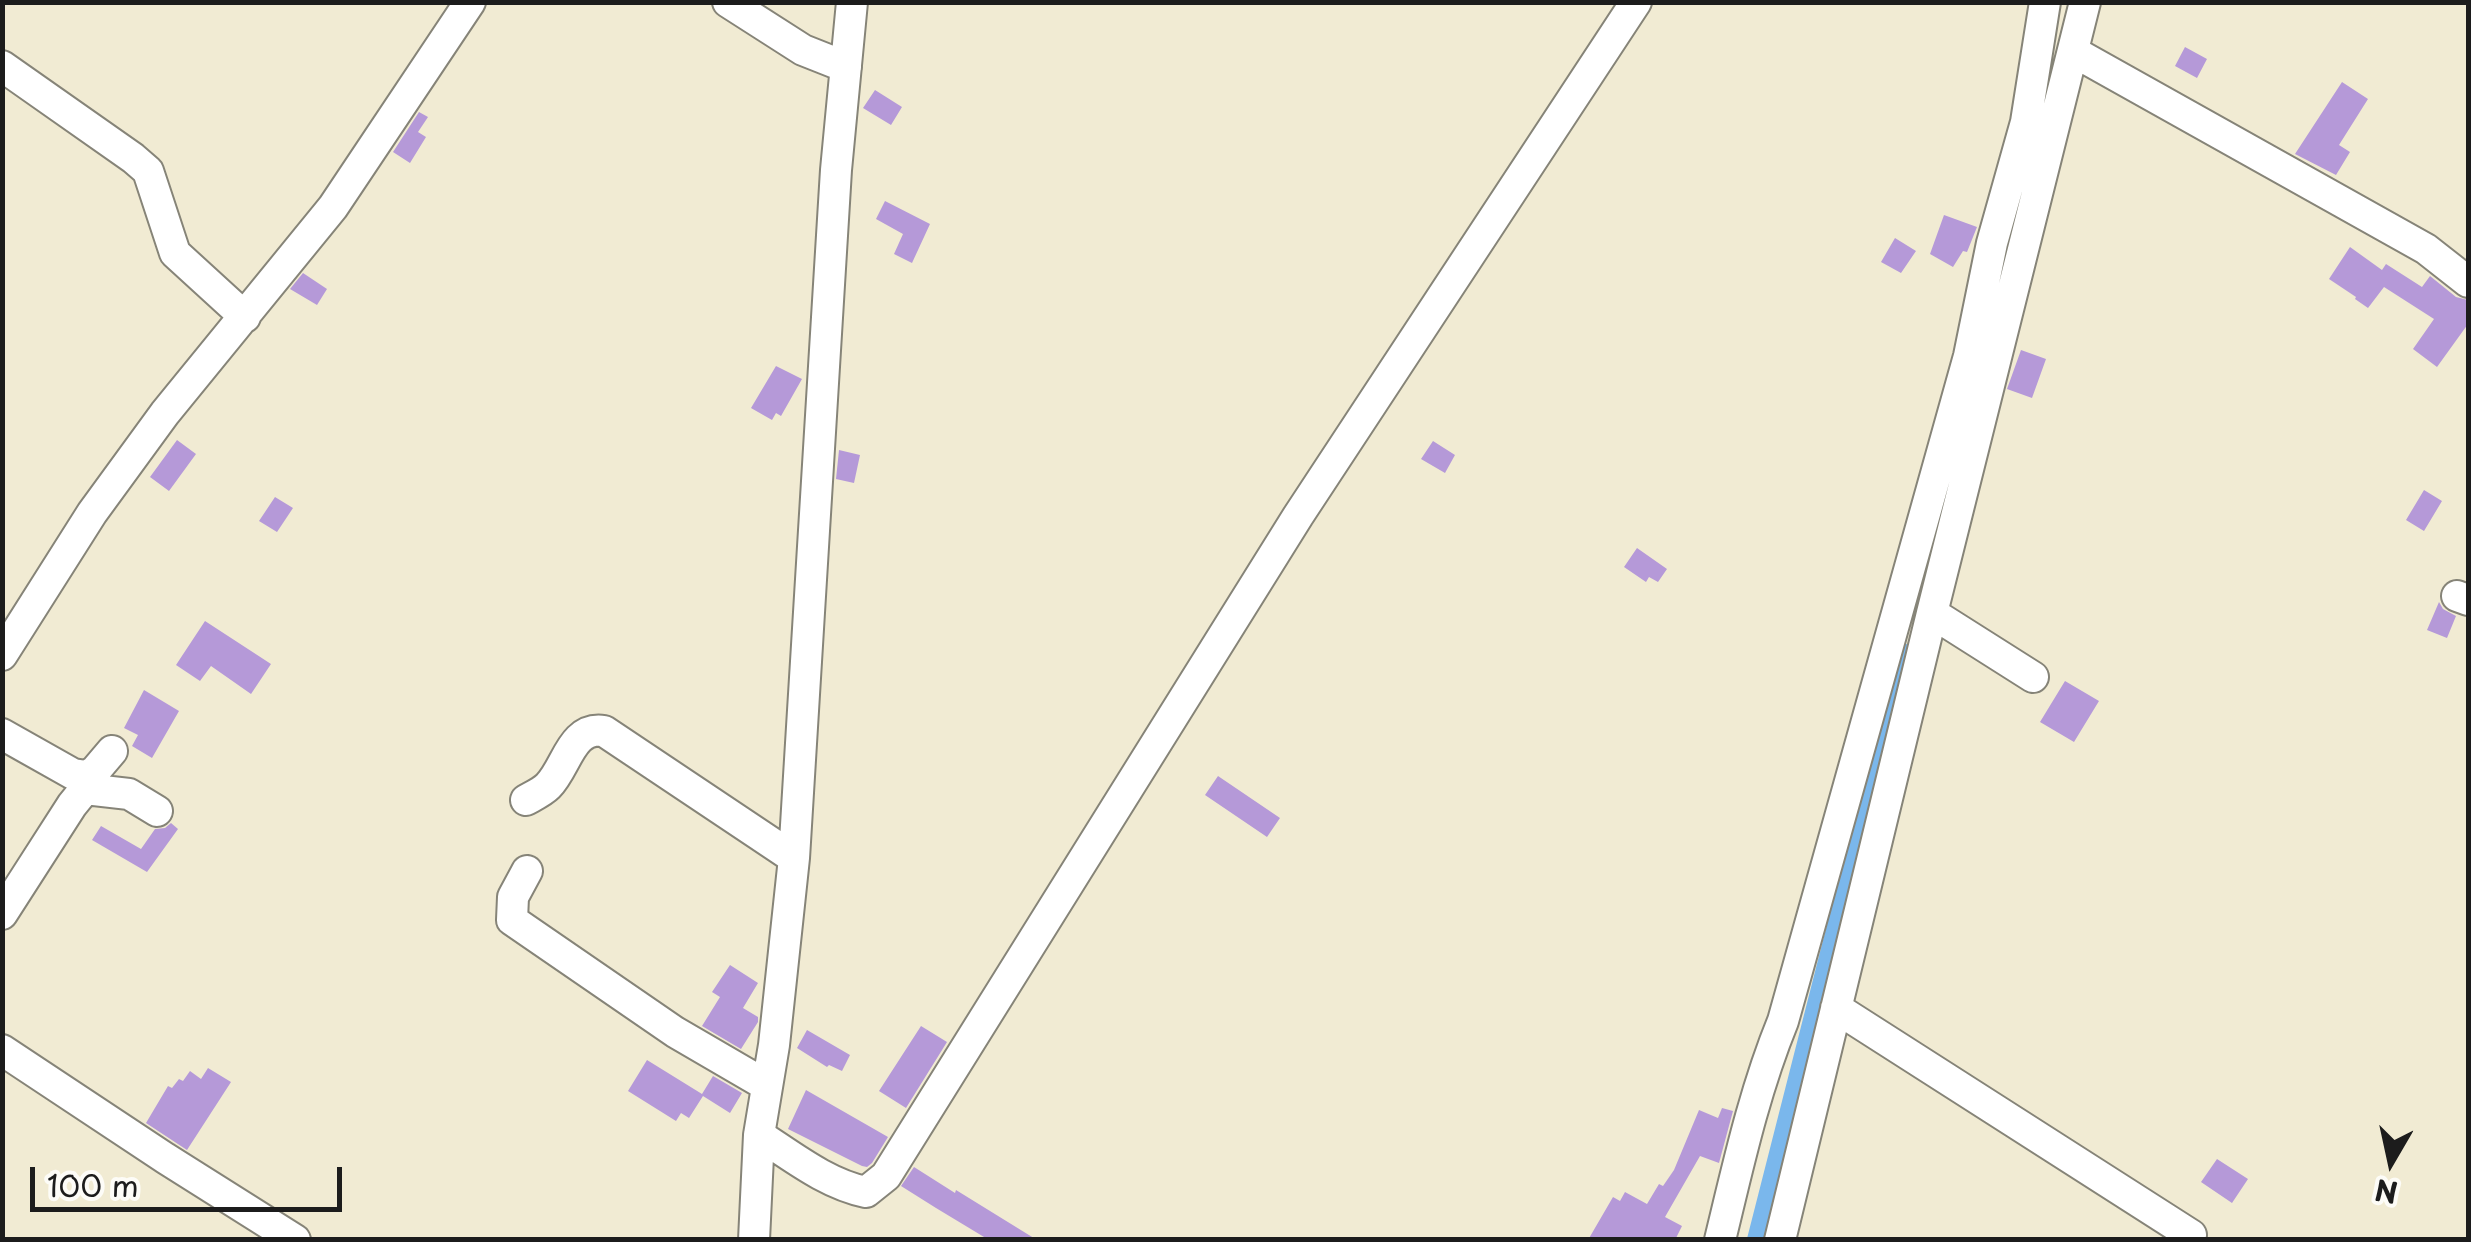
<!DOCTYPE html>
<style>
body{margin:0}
#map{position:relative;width:2471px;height:1242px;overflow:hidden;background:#f1ebd3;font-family:"Playpen Sans",sans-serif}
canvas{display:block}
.frame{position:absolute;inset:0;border:5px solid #1c1c1c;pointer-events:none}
.north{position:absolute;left:2341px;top:1112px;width:100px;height:100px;-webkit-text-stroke:8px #fdfcf7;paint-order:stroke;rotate:189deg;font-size:28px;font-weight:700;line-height:40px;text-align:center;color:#1c1c1c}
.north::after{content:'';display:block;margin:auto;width:35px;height:45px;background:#1c1c1c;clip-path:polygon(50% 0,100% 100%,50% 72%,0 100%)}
.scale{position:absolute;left:30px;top:1167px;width:312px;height:45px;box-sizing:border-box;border:5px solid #1c1c1c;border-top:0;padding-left:12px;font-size:30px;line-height:35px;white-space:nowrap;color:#1c1c1c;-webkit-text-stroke:8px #fdfcf7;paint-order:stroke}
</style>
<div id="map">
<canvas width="2471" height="1242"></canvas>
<div class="frame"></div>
<div class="north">N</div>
<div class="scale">100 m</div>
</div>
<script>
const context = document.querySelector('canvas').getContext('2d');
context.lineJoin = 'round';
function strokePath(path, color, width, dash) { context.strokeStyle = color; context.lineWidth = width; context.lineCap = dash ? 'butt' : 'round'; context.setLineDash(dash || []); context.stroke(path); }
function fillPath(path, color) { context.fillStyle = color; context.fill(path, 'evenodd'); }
strokePath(new Path2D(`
 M1758,1240l149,-585`), '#7ab7ec', 22);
fillPath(new Path2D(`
 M2185,47l22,12 -10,19 -22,-12z
 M2342,82l26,17 -29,46 11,7 -14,23 -41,-21z
 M875,90l27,17 -11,18 -28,-17z
 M419,112l9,5 -10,15 8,5 -16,26 -17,-11z
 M885,201l45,23 -18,39 -18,-9 9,-20 -27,-15z
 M1944,215l33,12 -10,25 -4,-1 -10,16 -23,-13z
 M1895,238l21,13 -15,22 -20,-11z
 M2350,247l32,23 4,-6 36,23 8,-11 26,21 12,3v24l-31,43 -24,-18 21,-30 -50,-32 -16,21 -13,-9 1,-2 -27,-18z
 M303,273l24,16 -10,16 -27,-16z
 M2021,350l25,9 -14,39 -25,-9z
 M776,366l26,13 -21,37 -5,-3 -4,7 -21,-12z
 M177,440l19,14 -27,37 -19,-14z
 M1433,441l22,14 -10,18 -24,-14z
 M839,450l21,5 -6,28 -18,-4z
 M2424,490l18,11 -18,30 -18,-11z
 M275,497l18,11 -16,24 -18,-11z
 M1637,548l30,21 -9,13 -9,-5 -3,5 -22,-15z
 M2439,602l4,7 13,7 -9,22 -20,-8z
 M205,621l66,43 -20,30 -40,-28 -11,15 -24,-16z
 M2065,681l34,20 -25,41 -34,-20z
 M144,690l35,21 -27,47 -20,-12 6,-11 -14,-7z
 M1218,776l62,42 -13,19 -62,-42z
 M171,823l7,6 -31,43 -55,-32 9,-14 40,23 14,-20 10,-1z
 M730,965l28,18 -15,25 15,9v5l-17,27 -39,-23 18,-29 -8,-5z
 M921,1026l26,16 -41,66 -27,-17z
 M807,1030l43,25 -8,16 -13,-6 -2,2 -30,-19z
 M647,1060l55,34 11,-18 29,17 -12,20 -27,-17 -14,22 -8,-5 -5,8 -48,-30z
 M208,1068l23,14 -44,68 -41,-27 22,-37 4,2 7,-9 4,2 7,-10 11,8z
 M806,1090l82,47 -16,26 -5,4 -5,-1 -74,-37z
 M1722,1108l11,3 -14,52 -19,-7 -35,61 17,9 -7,14h-87l25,-43 7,4 5,-9 22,12 12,-20 4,2 11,-16 25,-60 19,8z
 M2217,1159l31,20 -16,24 -31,-21z
 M914,1167l41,26 1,-3 81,50h-48l-53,-32 -35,-22z`), '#b599d8');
const minor = new Path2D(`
 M728,2l75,48 43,17
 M2074,52l352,197 42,33
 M2,66l131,92 15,13 27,82 70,64
 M2457,596l11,4
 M1932,613l101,64
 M2,655l90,-142 73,-100 168,-206 137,-205
 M2,734l71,40 13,2 9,-5 17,-20
 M526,800c7,-4 16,-8 22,-14 19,-19 23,-60 56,-55l190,127
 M527,871l-14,26 -1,23 163,112 91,53
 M2,914l70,-109 13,-16 44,5 28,17
 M1836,1008l355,227
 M2,1050l163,108 130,82
 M759,1135c34,22 68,49 107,57l20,-16 412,-660 338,-514
 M754,1240l5,-105 15,-90 20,-187 42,-688 16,-168
 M1720,1240c18,-74 34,-148 63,-219l186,-665 23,-113 34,-121 19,-120
 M1780,1240l152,-627 153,-611`);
strokePath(minor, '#868478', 34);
strokePath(minor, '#fff', 30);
</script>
